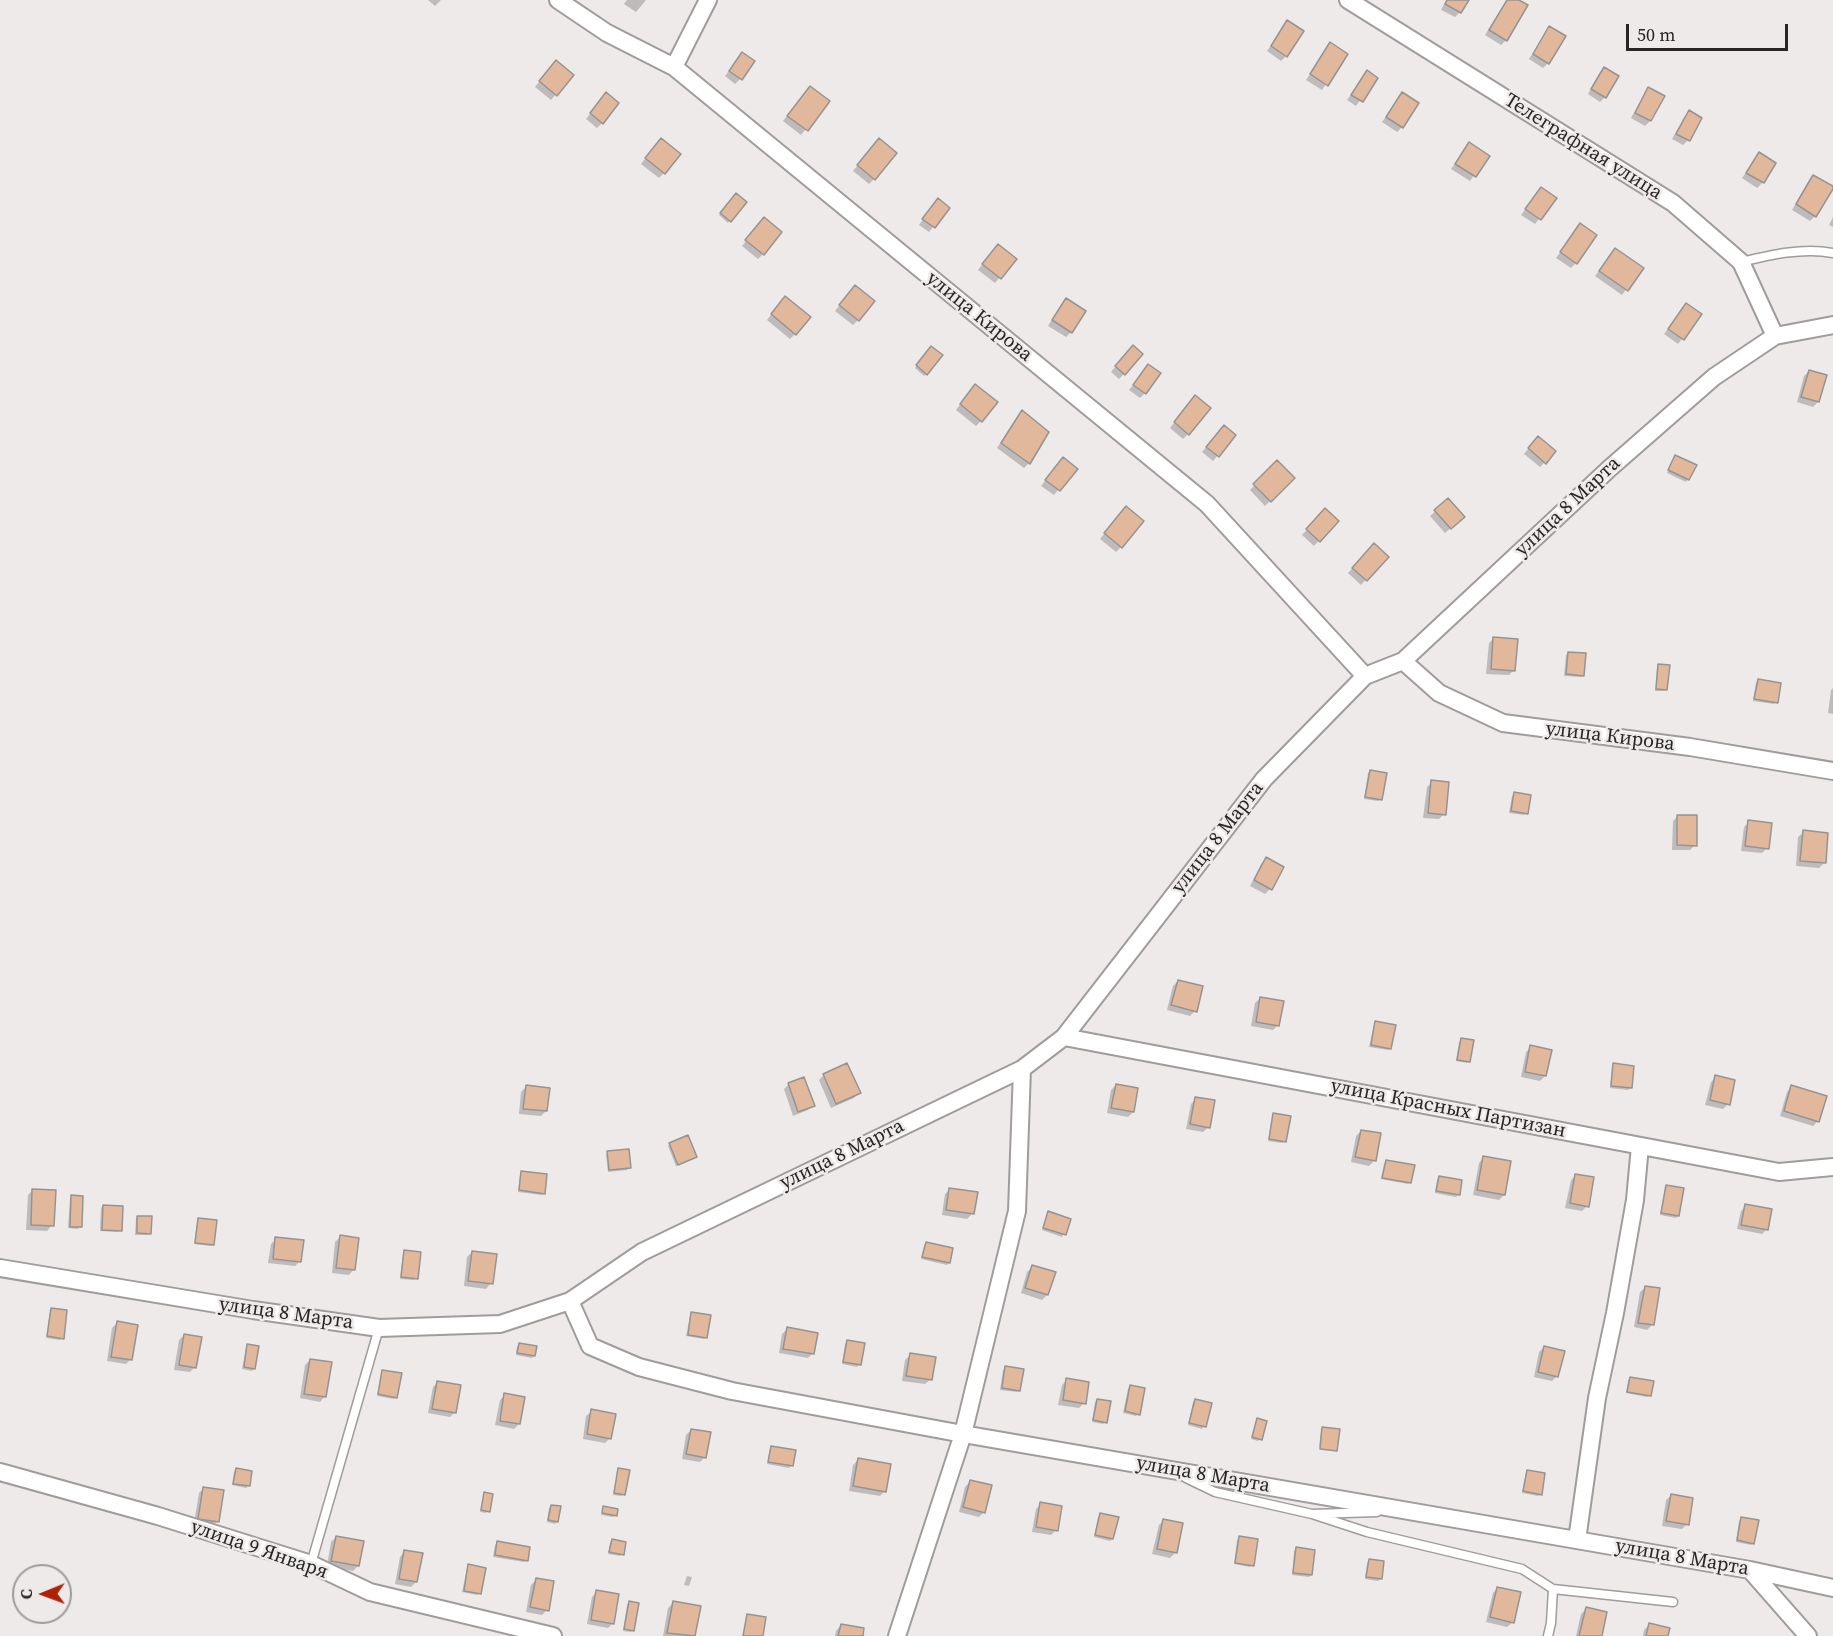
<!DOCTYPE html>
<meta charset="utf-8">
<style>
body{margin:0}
#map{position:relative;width:1833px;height:1636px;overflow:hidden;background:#eeeae9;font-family:"Source Serif 4",serif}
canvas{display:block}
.north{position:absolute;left:12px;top:1564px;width:60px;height:60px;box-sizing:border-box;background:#eeeae9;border:2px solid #9e9c9b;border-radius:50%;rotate:269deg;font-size:16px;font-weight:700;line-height:24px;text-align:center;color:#272625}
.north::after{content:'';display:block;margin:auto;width:21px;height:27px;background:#b02207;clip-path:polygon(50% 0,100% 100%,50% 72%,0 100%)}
.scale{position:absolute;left:1626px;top:24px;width:162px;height:27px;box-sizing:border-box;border:3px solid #272625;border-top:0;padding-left:8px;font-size:18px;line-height:21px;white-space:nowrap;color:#272625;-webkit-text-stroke:4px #eeeae9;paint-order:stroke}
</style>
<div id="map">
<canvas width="1833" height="1636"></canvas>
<div class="north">С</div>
<div class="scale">50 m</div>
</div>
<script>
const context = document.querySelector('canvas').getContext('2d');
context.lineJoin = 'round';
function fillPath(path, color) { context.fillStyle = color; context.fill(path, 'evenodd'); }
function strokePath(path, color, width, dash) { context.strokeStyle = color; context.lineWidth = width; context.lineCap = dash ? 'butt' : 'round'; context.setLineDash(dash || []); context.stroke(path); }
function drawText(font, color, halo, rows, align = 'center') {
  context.font = font + ' "Source Serif 4",serif'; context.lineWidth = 5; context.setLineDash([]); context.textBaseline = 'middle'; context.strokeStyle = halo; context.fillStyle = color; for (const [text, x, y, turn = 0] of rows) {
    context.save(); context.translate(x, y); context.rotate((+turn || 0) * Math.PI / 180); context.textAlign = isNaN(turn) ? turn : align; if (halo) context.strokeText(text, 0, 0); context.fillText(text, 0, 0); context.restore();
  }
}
fillPath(new Path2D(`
 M428,0h13l-6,6z
 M627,0h19l-10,12 -12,-8z
 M1446,0h21l-7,12 -5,5 -14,-7z
 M1507,0h9l-10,40 -5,5 -16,-10z
 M1288,22l-2,34 -5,5 -14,-10z
 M1550,28l-2,35 -5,5 -14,-9 16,-26z
 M1330,44l16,10 -24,36 -16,-10z
 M742,54l-2,25 -5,5 -10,-8z
 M551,67l21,8 -21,25 -16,-13z
 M1604,69l1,28 -5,5 -12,-8 11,-20z
 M1367,72l9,6 -20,28 -9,-6z
 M1649,89l14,7 -13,25 -5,5 -14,-8 13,-24z
 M805,93l23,9 -27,33 -18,-14z
 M1402,94v33l-5,5 -15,-10z
 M601,100l1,23 -5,5 -11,-9z
 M1689,112l11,6 -12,22 -5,5 -11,-6 12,-22z
 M1469,144l19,12 -18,25 -19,-12z
 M656,145l8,28 -5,5 -18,-14z
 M874,145v34l-5,5 -16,-13z
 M1759,154l15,10 -12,19 -5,5 -15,-10z
 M1813,177l2,39 -5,5 -18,-11 16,-28z
 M1541,189l14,9 -20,26 -14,-9z
 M736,195l9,7 -17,21 -9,-8z
 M933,205l15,3 -19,24 -10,-7z
 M1833,217v10l-4,-2z
 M759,224l4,30 -5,5 -16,-13z
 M1580,225l-4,38 -5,5 -15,-10z
 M1615,250l26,19 -19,26 -27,-19z
 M993,251l22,8 -20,24 -17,-13z
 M850,292l8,28 -5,5 -18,-14z
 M780,303l15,31 -5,5 -23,-19z
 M1061,305l10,27 -5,5 -18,-11z
 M1686,305l14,10 -22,29 -14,-10z
 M931,348l10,8 -17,20 -9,-8z
 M1128,352l-4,22 -5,5 -8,-7z
 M1144,371l1,22 -5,5 -11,-8z
 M1809,371l9,31 -5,5 -16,-5 7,-26z
 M970,391l11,30 -5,5 -20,-16z
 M1190,402l-2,32 -5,5 -13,-11z
 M1022,412l7,51 -5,5 -27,-20 20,-31z
 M1219,432l15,4 -21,25 -11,-9z
 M1533,443l12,19 -5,5 -16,-13z
 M1673,459l22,7 -9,16 -19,-9z
 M1277,462l16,16 -28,28 -15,-16z
 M1058,464l17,5 -21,26 -13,-9z
 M1448,500l10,22 -13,11 -15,-17z
 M1325,510l12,11 -23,25 -12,-11z
 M1121,513v34l-5,5 -16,-13z
 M1374,545l13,12 -26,28 -13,-12z
 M1494,638l20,32 -5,5 -23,-1 3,-31z
 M1568,653l15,22 -2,2 -17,-1 2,-21z
 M1659,665l7,24 -2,2h-9l2,-23z
 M1758,681l18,21 -2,2 -21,-3 3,-18z
 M1833,688v26l-5,-1 3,-23z
 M1370,771l11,28 -3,2 -14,-2 4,-26z
 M1432,782l12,32 -5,5 -16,-1 4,-31z
 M1514,794l12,19 -2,2 -15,-2 3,-17z
 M1678,816l17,29 -5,5h-18l1,-29z
 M1749,822l18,26 -5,5 -21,-2 3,-24z
 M1804,832l20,31 -5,5 -23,-2 2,-29z
 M1266,859l16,9 -12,21 -5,5 -15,-8 11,-22z
 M1178,981l17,30 -5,5 -23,-6 6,-24z
 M1260,998l18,27 -5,5 -22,-4 4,-23z
 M1376,1022l14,26 -2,2 -19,-3 5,-23z
 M1461,1040l8,21 -2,2 -11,-2 3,-19z
 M1531,1047l14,29 -5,5 -19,-4 5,-25z
 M1614,1065l17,23 -3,2 -18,-2 2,-21z
 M824,1075l35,17 -5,6 -23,10 -12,-28z
 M1716,1077l12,27 -5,5 -18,-4 6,-23z
 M789,1084l24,21 -5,5 -15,6 -9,-27z
 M1116,1085l17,27 -5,5 -21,-4 4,-23z
 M526,1087l20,24 -5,5 -22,-2 2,-22z
 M1792,1087l26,34 -5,5 -33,-10 7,-24z
 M1196,1099l13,28 -6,5 -17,-3 5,-25z
 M1274,1115l10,26 -2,2 -14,-2 4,-24z
 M1361,1131l13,30 -5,5 -18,-4 5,-26z
 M670,1144l23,14 -17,8 -8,-20z
 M608,1153l21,15 -2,2 -19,2 -2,-17z
 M1484,1157l20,38 -5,5 -26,-5 6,-32z
 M1386,1162l24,20 -2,2 -27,-5 3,-15z
 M522,1173l22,20 -2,2 -24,-3 2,-17z
 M1576,1175l11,31 -5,5 -17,-3 6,-28z
 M1439,1177l19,18 -2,2 -21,-4 2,-13z
 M1667,1187l11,29 -2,2 -16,-3 5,-26z
 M950,1189l23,24 -6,6 -25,-4 3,-21z
 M33,1190l19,35 -5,6 -21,-1 2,-35z
 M72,1197l8,29 -2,3 -10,-1 2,-29z
 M103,1206l17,24 -2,2 -18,-1 1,-23z
 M1746,1206l21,23 -5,5 -25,-5 4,-18z
 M1049,1213l20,7 -7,17 -20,-7z
 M138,1217l11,16 -2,2h-12l1,-16z
 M199,1219l14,25 -2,2 -17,-2 3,-22z
 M340,1237l14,32 -5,6 -17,-2 3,-31z
 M276,1239l24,22 -5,5 -27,-3 3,-19z
 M926,1243l26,6 -3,14 -2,2 -26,-6 3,-13z
 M405,1251l11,27 -2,2 -14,-1 3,-26z
 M472,1252l19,31 -5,6 -22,-3 3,-29z
 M1033,1266l14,29 -5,5 -21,-7 6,-21z
 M1646,1287l6,38 -5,5 -13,-3 6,-35z
 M52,1309l10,29 -2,2 -14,-2 4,-27z
 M692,1314l14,23 -2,2 -18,-3 4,-20z
 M117,1323l14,36 -5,5 -19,-3 5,-33z
 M787,1329l26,24 -5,5 -29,-5 3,-19z
 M184,1335l11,32 -5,5 -16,-2 5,-30z
 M847,1341l16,3 -4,21 -2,2 -15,-3 3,-20z
 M248,1345l6,24 -2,2 -10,-2 4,-22z
 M520,1345l14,11 -2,2 -16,-3 1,-8z
 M1544,1347l13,29 -5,5 -18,-4 5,-25z
 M910,1355l21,24 -6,5 -23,-3 3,-21z
 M310,1360l15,36 -5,6 -20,-4 5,-33z
 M1006,1368l13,22 -2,2 -17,-2 3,-20z
 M383,1371l13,26 -2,2 -17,-3 4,-23z
 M1630,1378l20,17 -3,2 -21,-4 2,-13z
 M1067,1380l17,23 -5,5 -21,-3 4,-20z
 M438,1382l17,30 -5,5 -22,-4 5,-26z
 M1130,1386l8,28 -2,2 -13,-3 5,-24z
 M505,1395l14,29 -5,5 -19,-4 5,-25z
 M1098,1400l7,22 -2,2 -11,-2 3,-20z
 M1195,1400l9,26 -2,3 -14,-4 5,-23z
 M592,1411l18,27 -5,5 -22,-4 3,-23z
 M1258,1420l2,19 -2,2 -7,-2z
 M1323,1428l13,21 -17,-2 2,-16z
 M691,1430l14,27 -5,5 -18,-3 4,-24z
 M772,1447l22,4 -3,15 -2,2 -22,-4 3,-15z
 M858,1460l27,31 -5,5 -31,-5 4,-26z
 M236,1470l12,16 -2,2 -14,-3 2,-13z
 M619,1470l5,24 -3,2 -8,-1 4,-23z
 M1528,1471l12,23 -2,2 -16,-3 4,-20z
 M970,1482l14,30 -5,5 -20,-5 6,-25z
 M204,1488l14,33 -6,5 -18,-3 5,-30z
 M485,1494l3,17 -2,2 -6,-1 3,-16z
 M1672,1495l15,29 -5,5 -20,-3 4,-26z
 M1041,1504l15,26 -5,5 -19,-3 4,-23z
 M552,1506l5,15 -2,3 -8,-2 2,-14z
 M604,1508l11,7 -2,2 -12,-2z
 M1100,1515l12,24 -2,2 -16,-4 4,-20z
 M1741,1519l12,24 -2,2 -15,-3 3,-21z
 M1164,1520l11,33 -5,5 -18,-4 7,-29z
 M336,1537l22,29 -5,5 -26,-5 4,-24z
 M1240,1538l12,27 -2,2 -16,-3 3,-24z
 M612,1541l10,13 -2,2 -12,-2 2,-11z
 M497,1543l29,17 -2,2 -31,-5 2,-12z
 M1296,1549l15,26 -2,2 -17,-2 2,-24z
 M405,1551l11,31 -5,5 -16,-3 5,-27z
 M1369,1561l11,18 -2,2 -13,-2 2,-16z
 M469,1566l10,27 -2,2 -15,-3 5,-24z
 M687,1576l5,1 -3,9 -5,-1z
 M536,1580l11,30 -5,5 -16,-3 5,-27z
 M1498,1588l15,34 -6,5 -21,-5 7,-29z
 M597,1592l16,31 -5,5 -21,-4 5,-27z
 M629,1602l4,28 -2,2 -8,-1 4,-26z
 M673,1603l26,4 -5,29h-31l5,-28z
 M1586,1609l14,27h-24l5,-22z
 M841,1625l20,11h-26l1,-5z
 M1649,1625l17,11h-23l1,-6z`), '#0003');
const building = new Path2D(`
 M1447,0h22l-8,13 -16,-9z
 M1507,0h12l9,5 -21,36 -18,-11z
 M1287,20l17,11 -17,26 -16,-11z
 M1549,26l17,10 -17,28 -16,-10z
 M1330,42l18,12 -20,32 -18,-12z
 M742,52l13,9 -13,19 -13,-9z
 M556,60l18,15 -17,21 -18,-15z
 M1604,67l15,9 -13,22 -15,-9z
 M1367,70l11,8 -15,24 -12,-7z
 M810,86l20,15 -22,30 -21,-15z
 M1648,87l17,9 -14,25 -16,-8z
 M606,92l13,11 -16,21 -13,-11z
 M1402,92l17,11 -16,25 -17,-11z
 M1689,110l13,8 -12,23 -14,-7z
 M661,138l20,16 -16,20 -20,-16z
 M879,138l18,15 -22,27 -18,-15z
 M1469,142l21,14 -14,21 -21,-13z
 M1759,152l17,11 -12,20 -18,-10z
 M1813,175l20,11v3l-17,28 -20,-13z
 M1541,187l16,11 -16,22 -16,-11z
 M736,193l11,9 -16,20 -11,-9z
 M938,198l12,10 -15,20 -13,-9z
 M764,217l18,15 -18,23 -19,-15z
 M1580,223l17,12 -20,29 -17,-12z
 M998,244l19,15 -16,20 -19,-15z
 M1615,248l29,20 -16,23 -29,-20z
 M855,285l20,16 -16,20 -20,-16z
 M785,296l26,21 -15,18 -25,-21z
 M1066,298l20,13 -14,22 -20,-13z
 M1686,303l16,11 -18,26 -16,-11z
 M1133,345l10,9 -18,21 -10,-9z
 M931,346l12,9 -16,20 -11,-10z
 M1148,364l13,9 -15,21 -13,-9z
 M1809,370l18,5 -8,27 -18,-5z
 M975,384l23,18 -16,20 -22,-18z
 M1195,395l16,13 -22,27 -15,-13z
 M1022,410l27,22 -19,32 -29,-21z
 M1224,425l12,10 -17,22 -13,-10z
 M1538,436l18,15 -10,13 -18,-16z
 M1675,455l22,10 -8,15 -21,-10z
 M1063,457l15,12 -18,22 -15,-11z
 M1277,460l18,18 -24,24 -18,-18z
 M1448,498l17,19 -14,12 -17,-19z
 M1126,506l18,15 -22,27 -18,-15z
 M1325,508l14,13 -19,21 -14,-13z
 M1374,543l15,14 -22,24 -15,-13z
 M1493,637l25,2 -3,32 -24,-2z
 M1568,652l18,1 -2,23 -18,-2z
 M1658,664l12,1 -3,25 -11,-1z
 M1758,679l23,4 -3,20 -24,-4z
 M1370,770l17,3 -5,27 -17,-3z
 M1431,780l18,2 -3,33 -18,-2z
 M1514,792l17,3 -3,19 -17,-3z
 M1677,815h20v31l-20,-1z
 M1748,820l24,3 -3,26 -24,-3z
 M1803,830l25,3 -2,30 -26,-2z
 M1266,857l18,10 -12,23 -18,-10z
 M1178,980l25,6 -6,26 -26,-7z
 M1260,997l24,4 -5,25 -23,-4z
 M1375,1021l21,4 -5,24 -20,-4z
 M1461,1038l13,2 -4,22 -13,-2z
 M1530,1045l22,5 -6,26 -21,-4z
 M847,1063l14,30 -25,11 -13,-30z
 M1613,1063l21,3 -2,22 -21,-2z
 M1715,1075l20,5 -5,25 -20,-5z
 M804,1077l11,29 -17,6 -10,-29z
 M1116,1084l22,4 -4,24 -23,-4z
 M526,1085l24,3 -3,23 -24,-2z
 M1791,1085l36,11 -8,26 -35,-11z
 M1195,1097l20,3 -5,28 -20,-4z
 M1273,1113l18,3 -5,26 -17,-3z
 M1361,1130l20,3 -5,28 -21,-4z
 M688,1135l9,22 -19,8 -9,-22z
 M629,1149l2,19 -22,2 -2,-19z
 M1483,1156l28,5 -6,34 -28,-5z
 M1386,1160l29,5 -4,18 -29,-5z
 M521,1171l26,3 -2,20 -26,-4z
 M1575,1174l19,3 -5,30 -19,-4z
 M1439,1176l23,4 -2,15 -24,-4z
 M1666,1185l18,3 -5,28 -18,-3z
 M949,1188l29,4 -4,22 -28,-4z
 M32,1189l24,1 -2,36 -23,-1z
 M71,1195l12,1 -1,31h-12z
 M1745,1204l27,5 -4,21 -27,-5z
 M103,1205l20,1 -1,25 -20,-1z
 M1048,1211l23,8 -5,16 -23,-7z
 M137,1216h15l-1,18 -14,-1z
 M198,1218l19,2 -3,25 -19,-2z
 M340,1235l19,3 -4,32 -19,-2z
 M275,1237l29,3 -3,22 -28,-3z
 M926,1242l27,6 -3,15 -28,-6z
 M404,1250l17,2 -3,27 -17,-2z
 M472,1251l25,3 -4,30 -25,-3z
 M1032,1265l24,7 -8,23 -23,-7z
 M1645,1286l15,2 -6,37 -16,-2z
 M51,1308l16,2 -3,29 -17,-3z
 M691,1312l20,3 -4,23 -19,-3z
 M117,1321l21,4 -6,35 -21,-3z
 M787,1327l31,6 -4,21 -31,-5z
 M184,1334l18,3 -6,31 -17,-3z
 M847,1340l18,3 -4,22 -18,-3z
 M519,1343l18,3 -2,10 -18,-3z
 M247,1344l12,2 -4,23 -11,-2z
 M1544,1346l21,5 -7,26 -20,-5z
 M910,1353l26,4 -4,23 -26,-4z
 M310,1359l22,3 -6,35 -22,-3z
 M1005,1366l19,3 -4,22 -18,-3z
 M382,1370l20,3 -5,25 -19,-4z
 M1630,1377l24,4 -3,15 -24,-4z
 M1066,1378l23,4 -3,22 -23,-4z
 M437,1381l24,4 -5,28 -24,-4z
 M1130,1385l15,3 -5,27 -15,-4z
 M504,1393l21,4 -5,27 -20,-3z
 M1097,1399l14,2 -4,22 -14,-3z
 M1195,1399l17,4 -6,24 -17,-4z
 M591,1409l25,5 -5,25 -24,-5z
 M1257,1418l10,3 -5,19 -10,-3z
 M1322,1427l18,2 -3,22 -17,-2z
 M691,1429l20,3 -5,26 -20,-4z
 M771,1446l25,4 -3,16 -25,-4z
 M858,1458l33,6 -5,28 -33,-6z
 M236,1468l16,3 -2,15 -17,-2z
 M618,1468l12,2 -5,25 -11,-2z
 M1527,1470l18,3 -3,22 -19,-4z
 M970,1480l22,5 -7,28 -22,-6z
 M203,1487l21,3 -5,32 -21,-3z
 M484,1492l9,2 -3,18 -9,-2z
 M1671,1494l22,4 -4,27 -23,-4z
 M1040,1502l22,4 -4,25 -22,-4z
 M551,1505l10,1 -3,16 -10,-2z
 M603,1506l15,3 -1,7 -15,-3z
 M1100,1513l19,4 -6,22 -18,-4z
 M1741,1517l18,3 -5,24 -17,-4z
 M1163,1519l20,4 -6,30 -20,-4z
 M336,1536l28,5 -5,25 -28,-5z
 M1239,1536l19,3 -4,27 -19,-3z
 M612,1539l14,3 -2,13 -15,-3z
 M497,1541l33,6 -2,14 -33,-6z
 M1296,1547l19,3 -3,25 -19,-2z
 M404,1550l19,3 -6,29 -18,-3z
 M1369,1559l15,2 -2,18 -16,-2z
 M468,1564l18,4 -5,26 -17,-3z
 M536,1578l18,3 -5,30 -19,-4z
 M1497,1587l24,5 -7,31 -24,-6z
 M596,1590l23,4 -5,30 -23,-4z
 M629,1601l10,2 -5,28 -10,-2z
 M673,1601l28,5 -6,30 -28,-3z
 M1586,1607l21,5 -5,24h-23z
 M747,1614l19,3 -3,19h-20z
 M1649,1623l21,5 -2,8h-22z
 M841,1624l23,4 -1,8h-25z`);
fillPath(building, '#e2b89d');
strokePath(building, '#969391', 1.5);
const lane = new Path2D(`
 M1741,262c29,-7 62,-15 92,-9
 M1186,1478l29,14 97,22 65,-2
 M1312,1514l55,18 155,37 31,20 120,13
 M311,1564l68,-236
 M1548,1636l3,-13 2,-34`);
const street = new Path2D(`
 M558,0l49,33 67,34 533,437 158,172
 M1348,0l325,203 68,59 34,74
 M674,67l34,-67
 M1403,661l36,32 64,30 187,24 143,24
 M1064,1037l715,135 54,-5
 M0,1268l253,42 126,18 121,-4 70,-23 72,-49 380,-183 42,-32 200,-258 101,-103 38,-15 207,-193 104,-91 61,-41 58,-11
 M570,1301l20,45 49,21 93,24 231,43 787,136 83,18
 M0,1472l158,44 153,48 59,28 183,44
 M1577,1540l20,-142 18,-85 20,-113 5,-54
 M1750,1570l58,66
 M897,1636l66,-202 54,-223 5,-142`);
strokePath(lane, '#9f9c9b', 11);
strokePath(street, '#9f9c9b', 20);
strokePath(lane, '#fff', 8);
strokePath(street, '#fff', 16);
drawText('20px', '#272625', '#eeeae9', [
 ["Телеграфная улица",1583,147,32],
 ["улица Кирова",979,317,39],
 ["улица 8 Марта",1568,507,-43],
 ["улица Кирова",1610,737,7],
 ["улица 8 Марта",1218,838,-52],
 ["улица Красных Партизан",1448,1109,11],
 ["улица 8 Марта",842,1155,-26],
 ["улица 8 Марта",286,1314,8],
 ["улица 8 Марта",1203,1475,10],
 ["улица 9 Января",259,1550,19],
 ["улица 8 Марта",1682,1558,10]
]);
</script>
